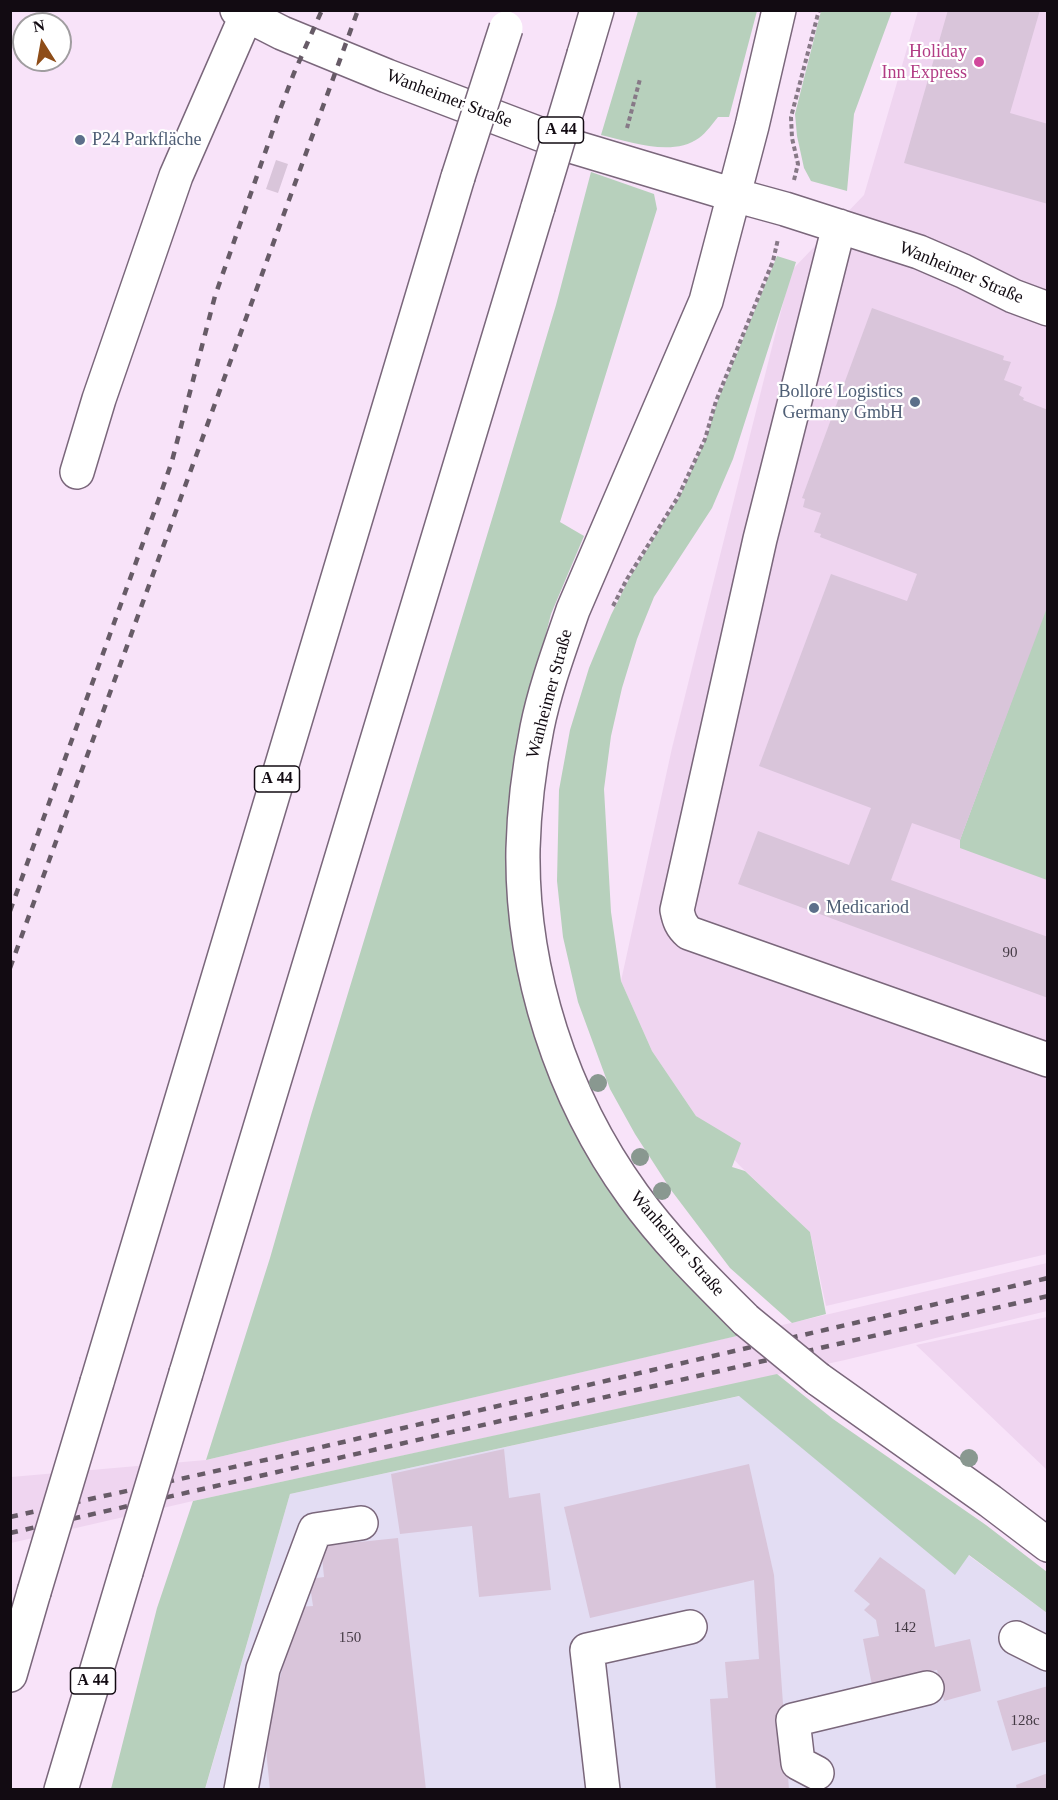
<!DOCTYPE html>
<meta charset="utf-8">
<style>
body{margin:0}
#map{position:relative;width:1058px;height:1800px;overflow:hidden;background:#f8e3f9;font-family:Georgia,serif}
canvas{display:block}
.frame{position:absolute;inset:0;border:12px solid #120b12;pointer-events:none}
.north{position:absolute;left:12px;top:12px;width:60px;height:60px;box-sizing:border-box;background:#fff;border:2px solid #a09da0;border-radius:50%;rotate:349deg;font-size:16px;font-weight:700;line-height:24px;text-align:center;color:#120b12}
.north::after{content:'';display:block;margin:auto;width:21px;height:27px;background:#8e4d18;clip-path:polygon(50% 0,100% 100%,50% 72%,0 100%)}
</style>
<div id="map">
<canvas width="1058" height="1800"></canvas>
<div class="frame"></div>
<div class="north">N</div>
</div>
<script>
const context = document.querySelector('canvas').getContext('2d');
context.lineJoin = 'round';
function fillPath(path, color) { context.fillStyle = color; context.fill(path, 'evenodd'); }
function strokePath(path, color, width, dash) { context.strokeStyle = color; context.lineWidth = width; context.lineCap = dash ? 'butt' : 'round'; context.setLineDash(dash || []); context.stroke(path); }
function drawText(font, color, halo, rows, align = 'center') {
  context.font = font + ' Georgia,serif'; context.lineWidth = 4.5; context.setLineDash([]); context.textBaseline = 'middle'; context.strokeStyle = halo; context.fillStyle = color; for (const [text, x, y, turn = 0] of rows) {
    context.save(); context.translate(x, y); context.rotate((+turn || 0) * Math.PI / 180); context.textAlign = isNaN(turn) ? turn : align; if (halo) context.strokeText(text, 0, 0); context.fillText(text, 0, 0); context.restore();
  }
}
fillPath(new Path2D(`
 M918,11h129v1243l-221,52 -16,-74 -71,-67 -43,-49 -44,-65 -31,-70 51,-233 119,-477 73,-76z
 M1047,1263v48l-202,49 -652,141 -182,42v-66l195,-17z
 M1047,1317h1l-1,153 -131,-125z`), '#efd5f0');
fillPath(new Path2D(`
 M740,1396l215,178 13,-19 79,58v176l-842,1 85,-296z`), '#e3ddf3');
fillPath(new Path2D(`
 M638,11h119l-28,106h-11c-6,7 -11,15 -19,21 -26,19 -69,4 -98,-3z
 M821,11h71l-38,103 -7,77 -36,-10 -7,-13 -7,-32 -2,-22z
 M591,172l63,22 3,15 -97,313 24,14 -33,78 -21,84 9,334 202,303 -535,125 64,-202 41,-143 184,-606 61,-204z
 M777,256l19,6 -63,197 -21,49 -58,89 -17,42 -15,49 -11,48 -7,53 7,123 10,69 31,70 44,65 45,27 -9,24 13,4 65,61 16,82 -34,9 -62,-55 -59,-78 -36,-56 -25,-45 -32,-87 -15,-65 -6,-56 2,-91 11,-60 19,-62 22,-53 18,-36 51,-83 26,-57 12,-39z
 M1047,605v275l-87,-32v-8z
 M777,1374l56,45 153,106 61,47v41l-78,-58 -14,20 -216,-179 -449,98 -85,295h-94l46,-181 36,-107z`), '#b7d0bc');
fillPath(new Path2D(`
 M948,10h92l-30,103 38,11v80l-144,-41z
 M276,160l12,4 -10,29 -12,-4z
 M872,308l132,48 -1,4 8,2 -7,18 18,7 -3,8 5,3 -1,2 25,10v195l-88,235 -48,-17 -21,57 157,57v61l-310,-114 20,-53 91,34 22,-57 -112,-42 72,-192 76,27 10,-27 -97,-37 1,-3 -7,-2 7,-19 -18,-6 2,-8 -3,-1z
 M504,1449l5,49 31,-5 11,97 -72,7 -7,-71 -72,8 -9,-60z
 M749,1464l25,111 15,215h-73l-6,-91 18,-1 -3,-36 34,-3 -5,-79 -164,38 -26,-111z
 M398,1538l28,252h-156l-3,-30 -1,-26 16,-64 17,-63 14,-1 -4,-27 15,-2 -3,-31z
 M880,1557l45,33 10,57 35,-8 11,52 -37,10 -7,-31 -65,15 -9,-46 16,-3 -3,-16 -12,-10 6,-6 -16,-13z
 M1048,1686v55l-36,10 -15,-50z
 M1048,1773v17h-31l-1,-5z`), '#d9c5da');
const minor = new Path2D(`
 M237,10l45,23 105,43 187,71 160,48 51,14 134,43 44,19 50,25 35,13
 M839,226l-79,313 -83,371c2,10 4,16 12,23l359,127
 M77,472l22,-73 77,-223 70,-160
 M746,1320c-40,-40 -80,-79 -113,-125 -71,-98 -112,-224 -110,-346 1,-40 6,-81 14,-121 8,-40 23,-80 36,-118l133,-309 46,-175 27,-116
 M818,1379l172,122 58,44
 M1016,1638l32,16
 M817,1773l-19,-10 -5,-43 134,-32
 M241,1790l22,-121 52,-139 46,-7
 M603,1790l-16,-140 103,-23`);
const highway = new Path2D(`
 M584,54l13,-44
 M186,1373l352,-1166
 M97,1382l361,-1205
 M10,1675l24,-83
 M61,1790l65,-218`);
strokePath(minor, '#7a677b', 36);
strokePath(highway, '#7a677b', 36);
strokePath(new Path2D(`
 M627,128l13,-49
 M794,180l4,-16 -6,-26 -1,-21 28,-107
 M613,606l14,-27 51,-82 27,-58 11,-38 57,-140 5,-22`), '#877987', 4, [4.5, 3]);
strokePath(minor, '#fff', 33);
strokePath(highway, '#fff', 33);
strokePath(new Path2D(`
 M10,911l151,-418 11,-32 43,-165 66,-189 13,-34 28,-63
 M10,968l348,-958
 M10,1517l273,-61 765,-178
 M10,1533l1038,-237`), '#675b67', 4.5, [8, 8]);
const minorBridge = new Path2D(`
 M746,1320l72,59`);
const highwayBridge = new Path2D(`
 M458,177l48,-149
 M538,207l46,-153
 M126,1572l60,-199
 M34,1592l63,-210`);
strokePath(minorBridge, '#7a677b', 36, []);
strokePath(highwayBridge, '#7a677b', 36, []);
strokePath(minorBridge, '#fff', 33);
strokePath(highwayBridge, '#fff', 33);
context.fillStyle = '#899890';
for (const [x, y] of [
 [598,1083],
 [640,1157],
 [662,1191],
 [969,1458]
]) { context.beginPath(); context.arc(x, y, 9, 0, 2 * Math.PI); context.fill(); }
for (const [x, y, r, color] of [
 [979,62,6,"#d1479c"],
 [80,140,6,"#5c6f8a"],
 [915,402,6,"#5c6f8a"],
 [814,908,6,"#5c6f8a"]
]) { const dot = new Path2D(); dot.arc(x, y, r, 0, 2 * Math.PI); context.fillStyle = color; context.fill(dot); strokePath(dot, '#fff', 2); }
drawText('15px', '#443a44', null, [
 ["90",1010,953],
 ["142",905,1628],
 ["150",350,1638],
 ["128c",1025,1721]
]);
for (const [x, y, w] of [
 [561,130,45],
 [277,779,45],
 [93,1681,45]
]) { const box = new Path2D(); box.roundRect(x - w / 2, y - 13, w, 26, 4.5); context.fillStyle = '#fff'; context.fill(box); strokePath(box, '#120b12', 1.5); }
drawText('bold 16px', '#120b12', null, [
 ["A 44",561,130],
 ["A 44",277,779],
 ["A 44",93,1681]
]);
drawText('18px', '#b23c85', '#fff', [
 ["Holiday",967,52],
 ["Inn Express",967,73]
], 'right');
drawText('18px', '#120b12', '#fff', [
 ["Wanheimer Straße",449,99,21],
 ["Wanheimer Straße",961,273,23],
 ["Wanheimer Straße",550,694,-75],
 ["Wanheimer Straße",677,1244,49]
]);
drawText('18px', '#4e5e75', '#fff', [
 ["P24 Parkfläche",92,140],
 ["Bolloré Logistics",903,392,"right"],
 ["Germany GmbH",903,413,"right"],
 ["Medicariod",826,908]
], 'left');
</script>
